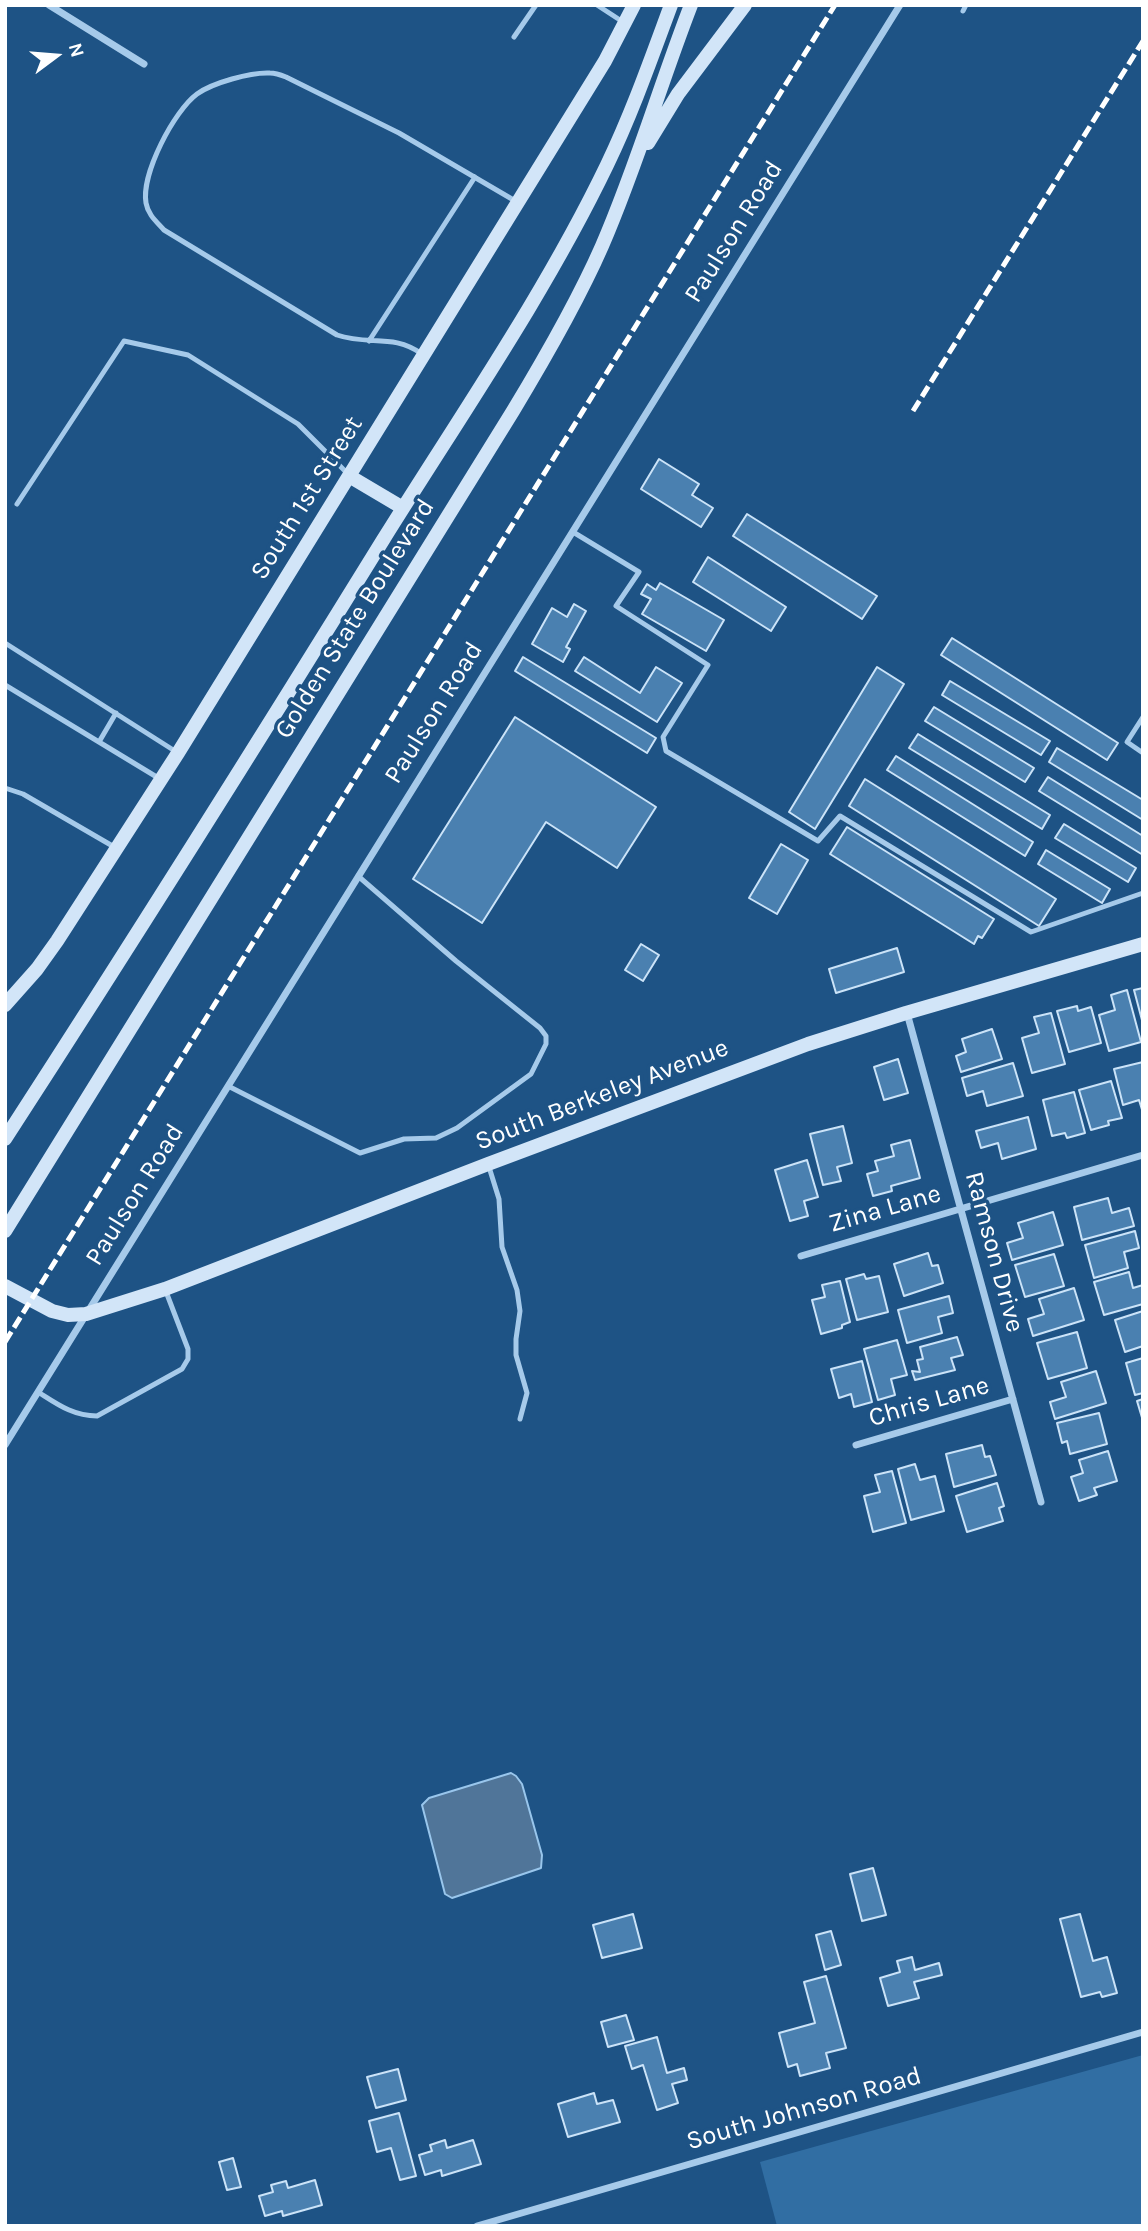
<!DOCTYPE html>
<style>
body{margin:0}
#map{position:relative;width:1148px;height:2231px;overflow:hidden;background:#1e5385;font-family:Karla,sans-serif}
canvas{display:block}
.frame{position:absolute;inset:0;border:7px solid #fff;pointer-events:none}
.north{position:absolute;left:21px;top:21px;width:70px;height:70px;-webkit-text-stroke:5px #1e5385;paint-order:stroke;rotate:74deg;font-size:19px;font-weight:700;line-height:28px;text-align:center;color:#fff}
.north::after{content:'';display:block;margin:auto;width:24px;height:32px;background:#fff;clip-path:polygon(50% 0,100% 100%,50% 72%,0 100%)}
</style>
<div id="map">
<canvas width="1148" height="2231"></canvas>
<div class="frame"></div>
<div class="north">N</div>
</div>
<script>
const context = document.querySelector('canvas').getContext('2d');
context.lineJoin = 'round';
function fillPath(path, color) { context.fillStyle = color; context.fill(path, 'evenodd'); }
function strokePath(path, color, width, dash) { context.strokeStyle = color; context.lineWidth = width; context.lineCap = dash ? 'butt' : 'round'; context.setLineDash(dash || []); context.stroke(path); }
function drawText(font, color, halo, rows, align = 'center') {
  context.font = font + ' Karla,sans-serif'; context.lineWidth = 7; context.setLineDash([]); context.textBaseline = 'middle'; context.strokeStyle = halo; context.fillStyle = color; for (const [text, x, y, turn = 0] of rows) {
    context.save(); context.translate(x, y); context.rotate((+turn || 0) * Math.PI / 180); context.textAlign = isNaN(turn) ? turn : align; if (halo) context.strokeText(text, 0, 0); context.fillText(text, 0, 0); context.restore();
  }
}
fillPath(new Path2D(`
 M1143,2055v171h-366l-17,-64z`), '#316ea3');
const water = new Path2D(`
 M511,1773l5,3 6,8 20,71 -1,13 -89,30 -7,-4 -23,-89 7,-7z`);
fillPath(water, '#507599');
strokePath(water, '#99c6ec', 2);
const building = new Path2D(`
 M659,459l40,25 -7,11 21,13 -12,19 -60,-38z
 M747,514l130,82 -15,23 -129,-83z
 M708,557l78,50 -15,24 -78,-49z
 M660,583l64,37 -18,31 -64,-37 9,-15 -10,-5 6,-10 9,6z
 M574,604l12,7 -20,36 4,2 -7,13 -31,-18 20,-36 15,9z
 M952,638l166,105 -11,17 -166,-105z
 M523,657l133,81 -9,15 -132,-82z
 M584,657l56,36 16,-26 26,16 -25,39 -82,-51z
 M877,667l27,17 -89,145 -26,-17z
 M950,681l100,60 -9,14 -99,-60z
 M934,707l100,61 -9,14 -100,-61z
 M515,717l141,90 -39,61 -71,-46 -64,101 -69,-44z
 M918,734l132,81 -8,14 -133,-81z
 M1057,748l86,52v20l-94,-58z
 M896,756l137,86 -8,14 -138,-86z
 M1048,777l95,59v19l-104,-64z
 M865,779l191,120 -17,27 -190,-120z
 M1064,824l72,44 -8,14 -73,-44z
 M847,827l147,92 -12,19 -4,-2 -4,8 -144,-90z
 M781,844l27,16 -31,54 -28,-16z
 M1046,850l64,39 -8,14 -64,-39z
 M641,944l18,11 -16,26 -18,-11z
 M897,948l7,24 -68,21 -7,-24z
 M1143,988v36l-9,-34z
 M1127,990l14,52 -32,9 -10,-36 16,-5 -4,-15z
 M1077,1006l1,5 13,-4 10,36 -32,9 -12,-41z
 M1051,1013l14,51 -33,9 -10,-35 17,-5 -5,-16z
 M992,1029l10,30 -41,13 -5,-16 10,-4 -4,-13z
 M898,1059l10,34 -24,7 -10,-33z
 M1143,1062v51l-4,-13 -16,5 -9,-36z
 M1013,1063l10,33 -36,10 -4,-15 -16,5 -5,-18z
 M1111,1081l11,37 -14,3 1,4 -18,5 -12,-40z
 M1074,1092l11,41 -18,5 -2,-5 -13,3 -9,-36z
 M1028,1117l8,32 -34,10 -4,-16 -17,5 -5,-17z
 M843,1126l9,37 -15,4 4,14 -18,4 -13,-51z
 M910,1140l10,38 -29,8 1,5 -19,5 -6,-22 11,-3 -3,-10 19,-5 -3,-11z
 M807,1160l11,37 -14,4 4,15 -18,5 -15,-51z
 M1108,1198l4,15 17,-5 5,18 -52,14 -8,-33z
 M1053,1212l10,33 -51,15 -5,-17 16,-5 -5,-15z
 M1135,1231l4,17 -15,4 4,16 -34,10 -9,-33z
 M928,1253l4,13 6,-1 5,18 -39,13 -10,-32z
 M1054,1254l10,32 -39,11 -10,-32z
 M1129,1272l4,16 10,-3v19l-39,11 -10,-33z
 M864,1274l2,5 13,-3 9,36 -31,8 -11,-41z
 M840,1281l10,41 -8,3v3l-21,6 -9,-34 13,-3 -3,-12z
 M1074,1288l10,32 -51,16 -5,-17 16,-5 -5,-15z
 M949,1296l4,17 -15,4 4,16 -35,10 -9,-33z
 M1143,1311v35l-18,6 -10,-32z
 M1077,1332l10,36 -39,11 -11,-36z
 M957,1337l6,18 -12,3 4,12 -40,10 -3,-9 8,1 -3,-12 6,-1 -3,-12z
 M897,1340l10,35 -16,4 4,16 -17,5 -14,-51z
 M1143,1358v35l-8,2 -9,-32z
 M862,1361l10,41 -18,5 -3,-13 -12,4 -8,-29z
 M1096,1371l10,32 -51,16 -5,-17 16,-5 -5,-15z
 M1143,1399v22l-6,-20z
 M1099,1413l8,31 -37,10 -3,-13 -5,2 -5,-20z
 M982,1445l3,12 5,-1 6,19 -42,12 -8,-33z
 M1108,1451l9,30 -23,7 3,7 -18,6 -8,-24 12,-4 -4,-13z
 M915,1464l5,16 15,-4 9,35 -33,9 -13,-51z
 M892,1471l14,52 -33,9 -9,-36 16,-4 -5,-17z
 M997,1483l7,23 -5,2 4,13 -36,11 -11,-36z
 M873,1868l13,47 -24,6 -12,-47z
 M633,1914l9,34 -40,10 -9,-33z
 M1080,1914l13,47 14,-4 10,36 -15,4 -2,-5 -19,5 -21,-78z
 M831,1931l10,34 -16,5 -9,-35z
 M912,1957l3,13 24,-7 3,12 -28,7 5,16 -31,8 -8,-28 20,-6 -3,-11z
 M826,1976l20,72 -20,5 4,15 -30,8 -3,-12 -9,3 -9,-34 36,-10 -11,-41z
 M626,2015l8,25 -26,7 -7,-25z
 M657,2037l10,36 17,-5 3,12 -15,4 6,19 -21,7 -14,-45 -11,4 -7,-23z
 M398,2069l8,31 -30,8 -9,-31z
 M594,2093l3,11 16,-4 7,22 -52,15 -10,-33z
 M399,2113l17,63 -16,4 -9,-32 -14,4 -8,-31z
 M445,2140l2,8 26,-8 8,24 -39,12 -1,-6 -16,5 -6,-20 13,-4 -2,-6z
 M233,2158l8,29 -14,3 -8,-28z
 M315,2180l7,25 -39,11 -1,-5 -17,5 -6,-20 14,-4 -2,-7 15,-4 2,7z`);
fillPath(building, '#4a80b0');
strokePath(building, '#cbe3f8', 2);
strokePath(new Path2D(`
 M597,5l26,17
 M963,11l3,-6
 M514,37l22,-32
 M369,341l106,-164
 M422,354c-29,-21 -53,-8 -85,-19l-173,-105c-7,-8 -16,-15 -18,-27 -5,-29 28,-92 51,-109 15,-11 54,-22 73,-21 5,0 11,2 16,4l113,56 118,69
 M17,504l107,-163 64,14 110,69 49,49
 M573,532l66,40 -23,34 92,59 -45,72 3,14 152,90 22,-25 191,116 112,-39
 M5,643l173,110
 M5,685l155,94
 M1143,717l-16,25 16,11
 M99,742l17,-29
 M5,788l18,6 93,54
 M228,1086l132,67 44,-14 32,-1 21,-10 74,-54 15,-30v-8l-6,-8 -84,-67 -98,-85
 M489,1167l10,32 3,48 15,43 3,21 -4,28v16l11,38 -7,26
 M38,1392c19,12 35,24 59,24l85,-47 6,-10v-10l-23,-60`), '#a6caea', 5);
strokePath(new Path2D(`
 M49,5l95,59
 M907,1013l134,489
 M801,1256l342,-101
 M5,1445l895,-1440
 M856,1445l157,-46
 M477,2226l666,-194`), '#a6caea', 7);
strokePath(new Path2D(`
 M648,143l30,-49 67,-89
 M349,476l54,32
 M5,1005l32,-36 20,-28 121,-188 427,-692 29,-56
 M5,1139c128,-198 254,-398 378,-599 76,-122 162,-246 224,-375 25,-52 44,-106 64,-160
 M5,1231l508,-820c32,-53 64,-108 89,-165 34,-78 58,-161 89,-241
 M5,1286l47,25 16,4 18,-1 79,-25 323,-125 320,-120 98,-31 237,-69`), '#d2e5f8', 14);
strokePath(new Path2D(`
 M913,411l230,-370
 M5,1342l830,-1337`), '#fff', 5, [12, 5]);
drawText('26px', '#fff', '#1e5385', [
 ["Paulson Road",734,232,-58],
 ["South 1st Street",307,498,-58],
 ["Golden State Boulevard",355,619,-58],
 ["Paulson Road",434,713,-58],
 ["South Berkeley Avenue",602,1095,-21],
 ["Paulson Road",135,1195,-58],
 ["Zina Lane",885,1209,-16],
 ["Ramson Drive",994,1252,75],
 ["Chris Lane",929,1402,-16],
 ["South Johnson Road",804,2109,-16]
]);
</script>
